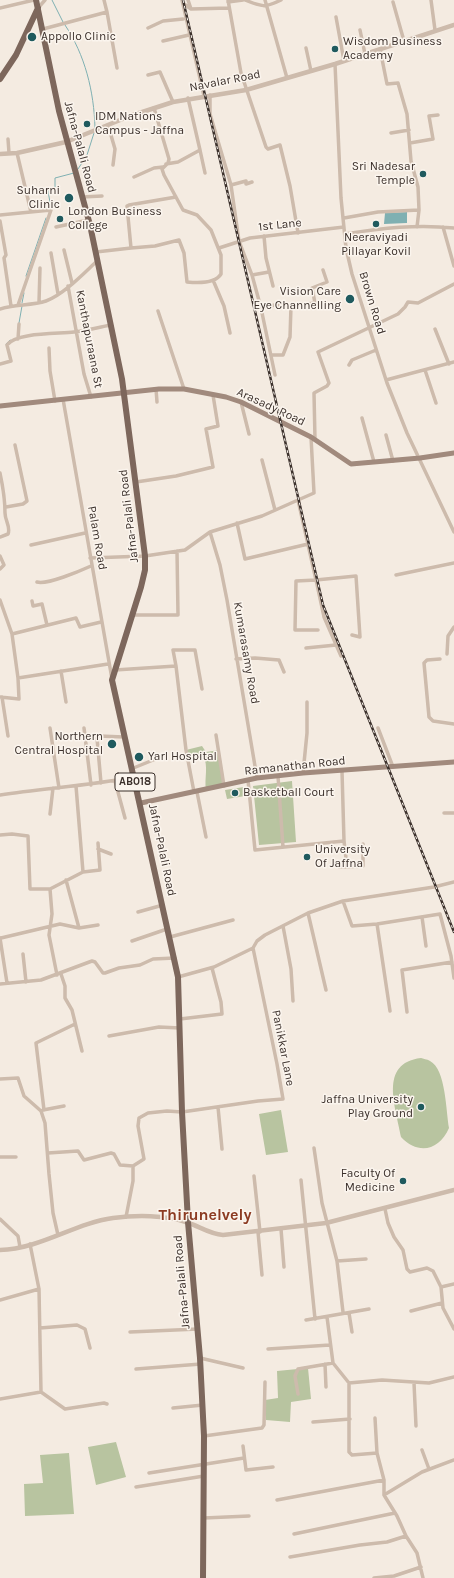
<!DOCTYPE html>
<style>
body{margin:0}
canvas{display:block;background:#f4ebe1}
</style>
<canvas width="454" height="1578"></canvas>
<script>
const context = document.querySelector('canvas').getContext('2d');
context.lineJoin = 'round';
function fillPath(path, color) { context.fillStyle = color; context.fill(path, 'evenodd'); }
function strokePath(path, color, width, dash) { context.strokeStyle = color; context.lineWidth = width; context.lineCap = dash ? 'butt' : 'round'; context.setLineDash(dash || []); context.stroke(path); }
function drawText(font, color, halo, rows, align = 'center') {
  context.font = font + ' Karla,sans-serif'; context.lineWidth = 3; context.setLineDash([]); context.textBaseline = 'middle'; context.strokeStyle = halo; context.fillStyle = color; for (const [text, x, y, turn = 0] of rows) {
    context.save(); context.translate(x, y); context.rotate((+turn || 0) * Math.PI / 180); context.textAlign = isNaN(turn) ? turn : align; if (halo) context.strokeText(text, 0, 0); context.fillText(text, 0, 0); context.restore();
  }
}
fillPath(new Path2D(`
 M202,746l4,6 13,-2 5,36 -18,4c-2,-13 3,-23 -3,-35l-16,3 -1,-8z
 M292,781l4,61 -37,3 -6,-59z
 M244,787l1,9 -18,3 -2,-9z
 M421,1058c2,1 6,1 9,3 16,8 16,51 19,67 -10,23 -31,27 -48,9 -5,-29 -23,-74 20,-79z
 M281,1110l7,42 -22,3 -7,-41z
 M308,1368l3,31 -20,3 -1,20 -24,-2 -1,-20 13,-2 -1,-27z
 M116,1442l10,35 -30,8 -8,-38z
 M69,1453l5,61 -49,2 -1,-32 19,-1 -3,-28z`), '#b8c4a0');
fillPath(new Path2D(`
 M407,212v11l-23,1 1,-11z`), '#7fb0b2');
strokePath(new Path2D(`
 M52,0l11,22
 M65,25c20,30 29,66 30,103
 M78,169l9,-14 7,-22
 M51,208l-3,-17 7,-4v-9l19,-5
 M26,276l20,-58
 M22,303l2,-10
 M19,323l3,-17
 M6,344l4,-4`), '#7fb0b2', 1);
strokePath(new Path2D(`
 M182,0l22,96
 M188,0l3,9
 M228,0l13,73 25,74 2,2 12,-4 10,41 8,47
 M245,0c17,7 20,8 36,0
 M265,0l22,78
 M431,0l4,30
 M228,2l15,-2
 M393,2l11,39
 M184,4l7,5 38,-1
 M0,8l34,-8
 M38,8l7,-8
 M107,12l10,56
 M336,17l8,44
 M148,28l15,-7 20,-2
 M43,29l64,-17 -3,-12
 M360,30l5,24
 M163,41l26,-6
 M306,48l5,23
 M380,49l7,35 11,-1 9,31 4,47 7,26 1,23 -2,17
 M335,64l6,134 5,50 6,26 35,109 20,50 47,99
 M148,75l12,-3 13,30
 M210,95v19l21,71 8,56 13,34 9,33 14,67
 M188,98l12,52
 M108,125l7,24 -2,16
 M391,133l18,-3
 M8,139l1,14
 M410,143l23,-4 -4,-23 9,-1
 M17,153l14,59
 M166,164l12,-2 22,-12 5,23
 M134,177l20,-9 9,-1
 M231,185l15,-4v3l6,-2
 M82,197l20,-1
 M0,215l51,-5 -33,95
 M344,218l34,-6 41,-2
 M0,221l6,34 -2,3 7,48
 M56,227l32,-7
 M443,227l11,39
 M345,234c37,-6 72,-10 109,-6
 M264,236l2,22 7,28
 M131,248l24,-2 24,-6 5,13 3,29c10,1 28,2 34,-8v-19l-10,-25 -14,-15 -14,-5 -19,-35 -2,-6 6,-6 1,-4 -15,-51
 M219,248l31,-10 94,-11
 M64,250l8,33
 M96,252l35,-4 -4,-42 2,-1 47,-8
 M51,253l7,41
 M252,275l17,-3
 M213,280l11,26 6,27
 M68,286l16,88 7,23
 M39,302l1,-34
 M291,306l24,-3 -3,-15 15,-6 -4,-12
 M261,308l14,-3 16,1 -1,31 -7,18h-12
 M0,309c15,-5 31,-3 46,-8 17,-6 37,-27 51,-40
 M158,311l26,78
 M435,329l14,35
 M18,339l1,-15
 M49,348l1,23 5,30
 M0,364l11,-3 -4,-16c9,-13 52,-11 67,-13 12,-1 25,-5 37,-7
 M349,365l3,-5 24,-10
 M425,370l11,33
 M386,380l68,-18
 M156,389l1,13
 M63,399l49,280
 M241,402l8,32
 M362,418l12,44
 M386,435l7,26
 M315,440l-1,-47 13,-7 2,-3 -11,-31 80,-38 7,-7 3,-5 10,1 36,-19
 M262,460l13,50
 M0,473c3,14 5,27 5,40 0,8 6,14 3,21l-8,3
 M136,482l40,-6 37,-9 -7,-38 12,-3 -5,-31
 M298,500l16,-7 -3,-56
 M6,507l17,-3 4,-3 -12,-56
 M237,523l8,36 63,-15
 M210,532l10,33 7,35 30,178
 M31,545l54,-12
 M0,556l4,9 -4,4
 M90,558l55,-2 40,-6 25,-18 52,-16 36,-16 18,80 40,-4 4,61 -8,-2
 M396,575l58,-12
 M37,582c10,3 43,-11 54,-16
 M0,600l12,34
 M32,601l1,5 9,-2 5,21
 M132,615h46l-1,-64
 M318,630h-23l1,-49 20,-1 8,37 17,39
 M306,648l30,-3
 M447,654l1,-18 6,-9
 M236,659l19,-1 24,2 5,12
 M440,659l-13,1 -3,3 5,54 4,4 21,3
 M176,666l10,84 8,42
 M115,670l61,-4 -3,-16h22l7,39
 M61,671l5,31
 M18,678l-6,-44 64,-16 4,9 21,-5
 M0,697l19,2 -1,-21 90,-14
 M2,697l6,39
 M50,728l9,60
 M84,728l7,57
 M378,728l15,39
 M216,735l8,51
 M131,769l32,-13
 M303,773l4,-40v-31
 M278,776l5,71
 M248,780l7,70 89,-9 -2,-70
 M115,781l10,37
 M101,783l-4,-45 2,-2 25,1
 M197,792l9,45
 M0,795c44,-7 89,-9 133,-18
 M444,813h10
 M50,814l3,-26
 M0,835l12,-1 16,2 2,53h20l2,25 -3,21 8,40
 M344,841l3,26 16,-1v-22
 M98,849l13,5
 M339,867h8
 M83,872l17,-2 -2,-27
 M66,880l13,48
 M50,889l33,-17 -7,-86
 M343,901l91,-14 20,-5
 M138,912l25,-7
 M308,913l18,77
 M422,917l4,29
 M377,924l13,87
 M283,926l8,43 2,32
 M170,937l63,-17
 M0,938l7,45
 M1,938l59,-14 19,4 19,-3
 M132,941l35,-12
 M23,954l3,28
 M61,974l4,12v12l7,12 10,41
 M178,977l36,-10 39,-19 4,-7 8,-6 43,-22 35,-12 9,25 25,-2 63,-10 11,42 3,22
 M0,984l41,-4 51,-19 3,1 8,11h2l14,-5 21,-3 13,-6 22,-1
 M407,1012l-5,-42 50,-8
 M180,1019l42,-5 -1,-12 -9,-34
 M109,1036l50,-9 21,1
 M0,1079l18,-1 6,18 17,15 4,12 4,51 4,39 5,22
 M218,1107l4,42
 M43,1110l21,-4
 M44,1110l-8,-67 39,-19
 M314,1148l8,55 15,58 6,51
 M48,1153l30,-2 6,9 27,-7 3,1 6,11 13,1
 M0,1157h16
 M254,1176l6,56
 M301,1180l14,139
 M385,1209l3,14 6,14 9,13 4,19 3,3 17,-4 6,3 8,16 13,-3
 M126,1217l7,-36v-15l11,-7 -6,-33 1,-8 9,-5 19,-2 15,1 76,-11 25,-2 -6,-35 -24,-116
 M0,1219l18,17 2,11
 M281,1229l3,38
 M258,1232l4,43
 M337,1261l29,-2
 M441,1287l2,21 11,21
 M0,1300l39,-11
 M411,1311l31,-8
 M349,1313l3,19
 M327,1317l6,46 16,20v69l3,3 25,-2 7,27v15l13,21 9,20 11,17 6,25
 M306,1320l63,-11
 M40,1328l37,-3 8,4 5,19
 M130,1332l68,-3
 M268,1349l62,-4
 M200,1358l43,10
 M325,1364l1,23
 M136,1369l65,-5
 M349,1383l33,-3 47,3 25,-6
 M414,1383l2,43
 M41,1392l24,17 39,-6 3,1
 M298,1394l-3,-18 3,-7 35,-6
 M0,1399l41,-7 -2,-103 -9,-45
 M173,1408l30,-3
 M375,1418l2,35
 M313,1422l37,-3
 M204,1436l58,-8 2,-3 1,-43
 M243,1446l3,24 27,-3
 M422,1450l7,19
 M149,1473l95,-15
 M136,1487l68,-11
 M384,1495l38,-23 32,-12
 M277,1500l107,-20
 M204,1518l45,-2
 M294,1534l101,-21
 M290,1557l70,-12 27,-3 19,-6
 M374,1578l20,-2 27,-9`), '#cdbbac', 3.5);
strokePath(new Path2D(`
 M0,154l17,-1 49,-11 64,-26 43,-14 73,-12 89,-26 119,-39
 M0,1250c40,-1 75,-27 113,-32 23,-3 52,-3 73,4 13,4 23,12 37,13l103,-12 128,-33`), '#cdbbac', 4.5);
strokePath(new Path2D(`
 M0,406l159,-17h25l42,8 15,5 70,35 40,27 69,-6 34,-5
 M141,803l116,-25 46,-5 151,-11`), '#a18a7d', 5);
strokePath(new Path2D(`
 M36,0l23,111 31,114 32,154 23,177v14l-4,17 -29,93 66,297 4,135 6,110 12,136 4,78 -1,142
 M0,79l16,-24 22,-47`), '#7d675c', 6);
const rail = new Path2D(`
 M183,0l140,605 131,327`);
strokePath(rail, '#3b302b', 2.5);
strokePath(rail, '#fbf5ee', 1, [3]);
for (const [x, y, r, color] of [
 [32,37,5,"#1f5a5e"],
 [335,49,4,"#1f5a5e"],
 [87,124,4,"#1f5a5e"],
 [423,174,4,"#1f5a5e"],
 [69,198,5,"#1f5a5e"],
 [60,219,4,"#1f5a5e"],
 [376,224,4,"#1f5a5e"],
 [350,299,5,"#1f5a5e"],
 [112,744,5,"#1f5a5e"],
 [139,757,5,"#1f5a5e"],
 [235,793,4,"#1f5a5e"],
 [307,857,4,"#1f5a5e"],
 [421,1107,4,"#1f5a5e"],
 [403,1181,4,"#1f5a5e"]
]) { const dot = new Path2D(); dot.arc(x, y, r, 0, 2 * Math.PI); context.fillStyle = color; context.fill(dot); strokePath(dot, '#fbf5ee', 1.5); }
for (const [x, y, w] of [
 [135,782,40]
]) { const box = new Path2D(); box.roundRect(x - w / 2, y - 9, w, 18, 3); context.fillStyle = '#fbf5ee'; context.fill(box); strokePath(box, '#3b302b', 1); }
drawText('bold 11px', '#3b302b', null, [
 ["AB018",135,782]
]);
drawText('12px', '#3b302b', '#fbf5ee', [
 ["Appollo Clinic",41,37],
 ["Wisdom Business",343,42],
 ["Academy",343,56],
 ["IDM Nations",95,117],
 ["Campus - Jaffna",95,131],
 ["Sri Nadesar",415,167,"right"],
 ["Temple",415,181,"right"],
 ["Suharni",60,191,"right"],
 ["Clinic",60,205,"right"],
 ["London Business",68,212],
 ["College",68,226],
 ["Neeraviyadi",376,238,"center"],
 ["Pillayar Kovil",376,252,"center"],
 ["Vision Care",341,292,"right"],
 ["Eye Channelling",341,306,"right"],
 ["Northern",103,737,"right"],
 ["Central Hospital",103,751,"right"],
 ["Yarl Hospital",148,757],
 ["Basketball Court",243,793],
 ["University",315,850],
 ["Of Jaffna",315,864],
 ["Jaffna University",413,1100,"right"],
 ["Play Ground",413,1114,"right"],
 ["Faculty Of",395,1174,"right"],
 ["Medicine",395,1188,"right"]
], 'left');
drawText('12px', '#3b302b', '#fbf5ee', [
 ["Navalar Road",225,81,-11],
 ["Jafna-Palali Road",80,147,75],
 ["1st Lane",280,225,-6],
 ["Brown Road",372,303,73],
 ["Kanthapuraana St",89,339,79],
 ["Arasady Road",271,407,25],
 ["Jafna-Palali Road",129,516,-97],
 ["Palam Road",97,538,80],
 ["Kumarasamy Road",246,653,80],
 ["Ramanathan Road",295,766,-6],
 ["Jafna-Palali Road",162,850,78],
 ["Panikkar Lane",283,1048,79],
 ["Jafna-Palali Road",182,1282,-95]
]);
drawText('bold 16px', '#8c3b22', '#fbf5ee', [
 ["Thirunelvely",205,1215]
]);
</script>
